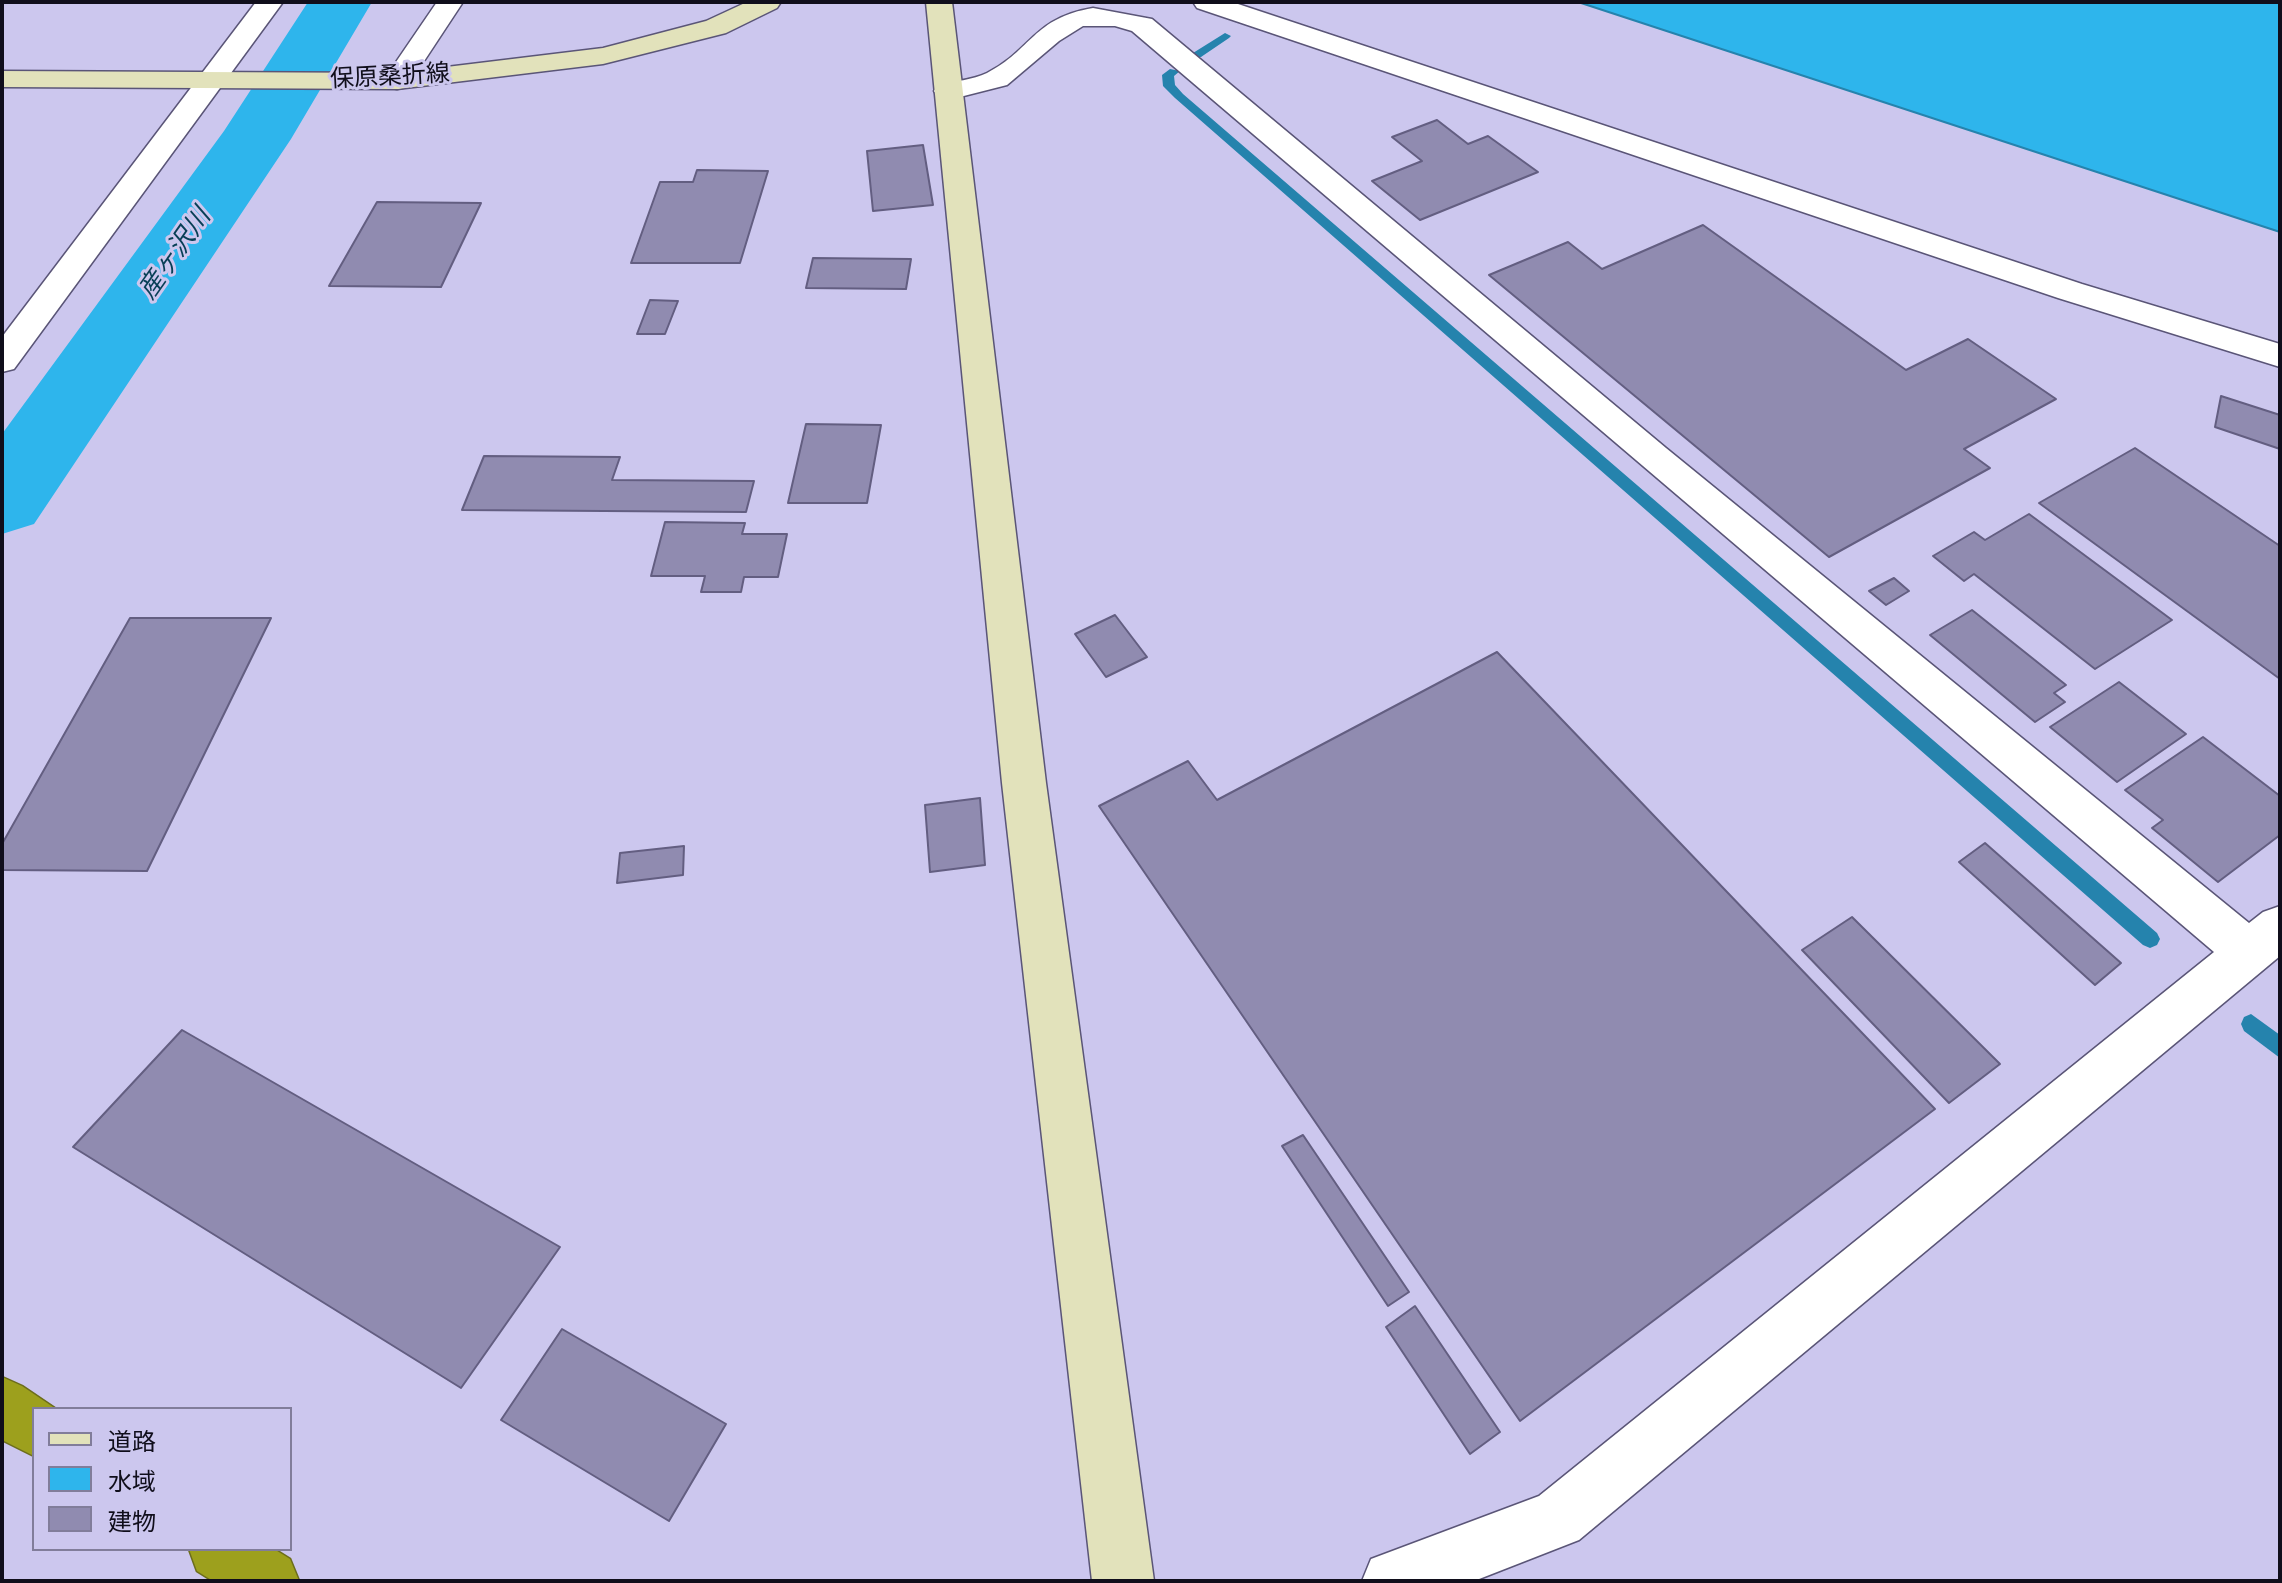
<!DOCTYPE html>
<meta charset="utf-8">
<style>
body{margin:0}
#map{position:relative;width:2282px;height:1583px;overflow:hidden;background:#ccc7ee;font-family:Manrope,"Noto Sans JP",sans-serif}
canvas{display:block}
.frame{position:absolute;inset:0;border:4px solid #100e1b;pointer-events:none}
.legend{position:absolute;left:32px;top:1407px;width:260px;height:144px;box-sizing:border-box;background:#ccc7ee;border:2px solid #817d9a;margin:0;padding:10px 14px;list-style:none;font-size:24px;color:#100e1b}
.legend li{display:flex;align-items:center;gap:16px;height:40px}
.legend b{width:40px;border:2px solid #817d9a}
</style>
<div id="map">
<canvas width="2282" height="1583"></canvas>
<div class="frame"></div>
<ul class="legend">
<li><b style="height:10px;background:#e2e2bb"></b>道路</li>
<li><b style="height:22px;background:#2eb5ec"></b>水域</li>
<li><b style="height:22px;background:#908bb0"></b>建物</li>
</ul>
</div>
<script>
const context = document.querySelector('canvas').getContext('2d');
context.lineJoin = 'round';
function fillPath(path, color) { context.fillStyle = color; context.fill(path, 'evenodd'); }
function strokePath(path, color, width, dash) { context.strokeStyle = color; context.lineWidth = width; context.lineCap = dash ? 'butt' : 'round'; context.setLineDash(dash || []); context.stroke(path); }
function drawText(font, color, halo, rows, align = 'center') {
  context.font = font + ' Manrope,"Noto Sans JP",sans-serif'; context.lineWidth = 6; context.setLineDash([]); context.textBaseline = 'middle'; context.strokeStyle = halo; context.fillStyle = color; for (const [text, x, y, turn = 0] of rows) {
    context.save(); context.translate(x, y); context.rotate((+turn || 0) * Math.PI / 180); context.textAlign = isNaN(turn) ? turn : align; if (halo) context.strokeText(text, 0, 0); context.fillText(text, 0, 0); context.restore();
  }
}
const water = new Path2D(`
 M1578,2h702v230z`);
fillPath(water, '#2eb5ec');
strokePath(water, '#2583ad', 2);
fillPath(new Path2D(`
 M1225,33l6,3 -2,2 -28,19h-8v-4z
 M1170,69l10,2 -6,5 1,9 8,9 974,839 3,6 -3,6 -7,3 -7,-3 -968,-847 -12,-12 -1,-11z
 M2251,1014l29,21v23l-36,-27 -3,-7 3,-7z`), '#2583ad');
fillPath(new Path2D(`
 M308,2h64l-81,137 -257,385 -32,10v-100l222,-303z`), '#2eb5ec');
const building = new Path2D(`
 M1437,120l31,24 20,-8 50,36 -118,48 -48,-39 50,-20 -30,-24z
 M923,145l10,60 -60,6 -6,-60z
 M697,170l71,1 -28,92h-109l29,-81h33z
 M377,202l104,1 -40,84 -112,-1z
 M1703,225l203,145 62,-31 88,60 -92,50 26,19 -161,89 -340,-282 79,-33 34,27z
 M813,258l98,1 -5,30 -100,-1z
 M650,300l28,1 -13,33h-28z
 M2221,396l59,19v34l-65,-22z
 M806,424l75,1 -14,78h-79z
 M2135,448l145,98v133l-241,-176z
 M484,456l136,1 -8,23 142,1 -8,31 -284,-2z
 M2029,514l143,106 -77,49 -121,-95 -10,7 -31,-25 41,-24 11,8z
 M665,522l80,1 -3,11h45l-9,43h-34l-3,15h-40l4,-16h-54z
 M1894,578l15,13 -23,14 -17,-14z
 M1972,610l94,75 -12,8 11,9 -30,20 -105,-87z
 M1115,615l32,42 -41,20 -31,-43z
 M130,618h141l-124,253 -145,-1v-26z
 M1497,652l438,457 -415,312 -421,-615 89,-45 29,39z
 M2119,682l67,52 -69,48 -67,-55z
 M2203,737l77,59v39l-62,47 -66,-54 11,-8 -38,-30z
 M980,798l5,67 -55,7 -5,-67z
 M1985,843l136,120 -26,22 -136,-123z
 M684,846l-1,29 -66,8 3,-30z
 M1852,917l148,147 -51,39 -147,-153z
 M182,1030l378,217 -99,141 -388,-241z
 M1303,1135l106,157 -21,14 -106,-160z
 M1415,1306l85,126 -30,22 -84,-127z
 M562,1329l164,95 -57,97 -168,-101z`);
fillPath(building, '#908bb0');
strokePath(building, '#635e81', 2);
const street = new Path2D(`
 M256,2h27l-269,367 -12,3v-35z
 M437,2h26l-56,85 -10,2 -10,-2 -4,-6z
 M1193,2h39l850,282 198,60v23l-222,-69 -861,-290z
 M1093,8l59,11 514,429 583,475 14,-11 17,-6v50l-701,584 -105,41h-112l9,-22 168,-63 675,-544 -1082,-921 -17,-5h-32l-24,15 -52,44 -59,15 -10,-3 -4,-6 4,-6c16,-4 35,-5 49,-12 45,-23 46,-55 106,-65z`);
const secondary = new Path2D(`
 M747,2h34l-4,6 -51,25 -123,31 -206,25 -395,-2v-16l395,2 206,-25 103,-27z
 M926,2h26l94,781 108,798h-62l-90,-798z`);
const highway = new Path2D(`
 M2,1377l20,9 34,23h-22v47l-32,-16z
 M189,1549h85l16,10 9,22h-86l-16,-10z`);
strokePath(street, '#5a5577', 3);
strokePath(secondary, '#5a5577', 3);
strokePath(highway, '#6c6d1c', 3);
fillPath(street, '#fff');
fillPath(secondary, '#e2e2bb');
fillPath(highway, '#9da01d');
drawText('24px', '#100e1b', '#ccc7ee', [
 ["保原桑折線",390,77,-3]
]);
drawText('italic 26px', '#073f56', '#ccc7ee', [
 ["産ヶ沢川",175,254,-55]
]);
</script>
